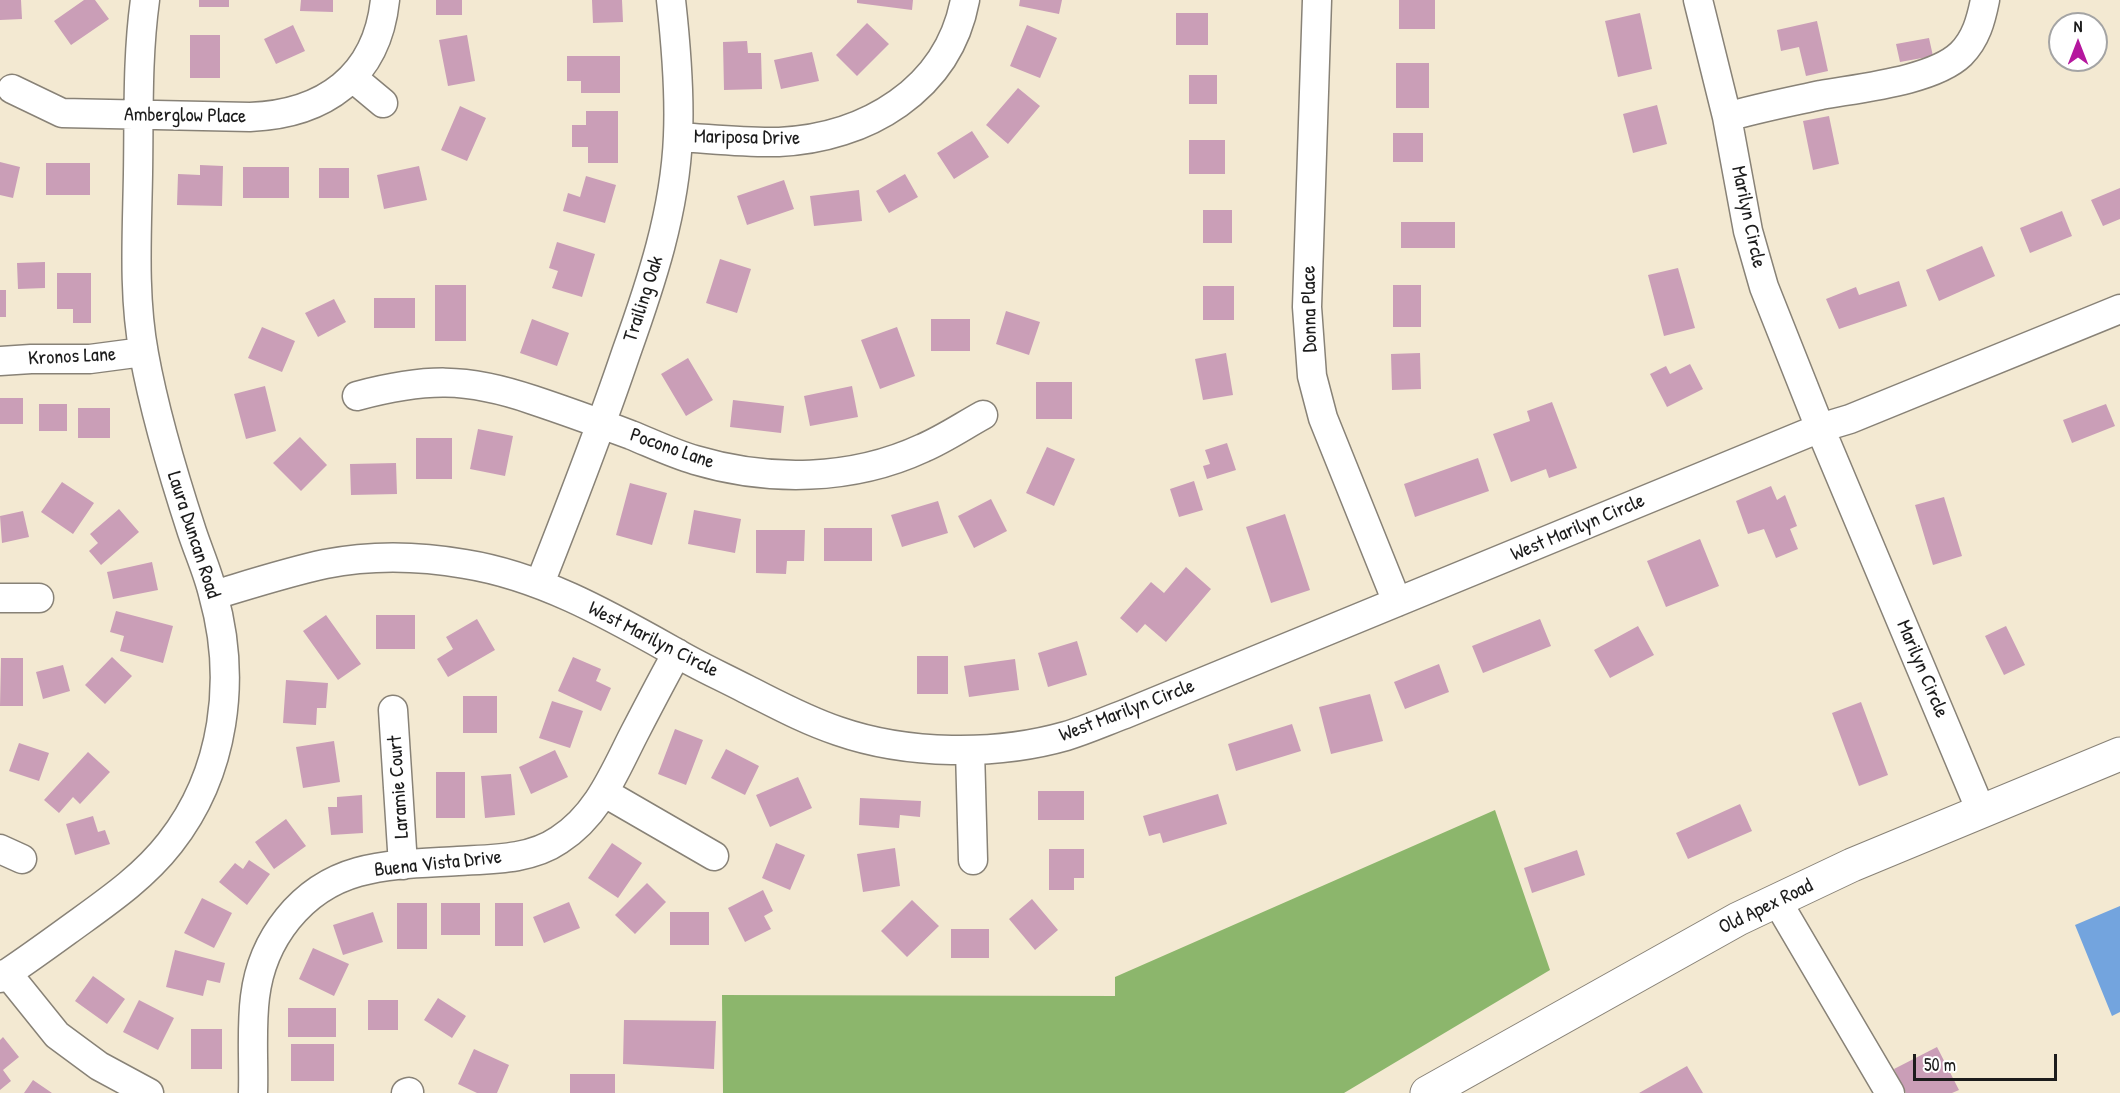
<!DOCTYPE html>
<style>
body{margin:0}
#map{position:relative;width:2120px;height:1093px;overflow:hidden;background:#f3e9d2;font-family:"Patrick Hand",sans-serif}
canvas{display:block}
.north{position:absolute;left:2048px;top:12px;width:60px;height:60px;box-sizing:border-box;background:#fff;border:2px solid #a4a4a4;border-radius:50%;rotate:0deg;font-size:16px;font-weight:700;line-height:24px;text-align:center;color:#1c1c1c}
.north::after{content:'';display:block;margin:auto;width:21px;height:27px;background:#b5179e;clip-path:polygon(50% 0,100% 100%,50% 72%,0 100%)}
.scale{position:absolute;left:1913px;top:1054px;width:144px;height:27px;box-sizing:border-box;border:3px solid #1c1c1c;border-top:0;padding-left:8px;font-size:18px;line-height:21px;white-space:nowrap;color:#1c1c1c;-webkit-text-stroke:4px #fff;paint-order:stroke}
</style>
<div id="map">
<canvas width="2120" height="1093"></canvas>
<div class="north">N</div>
<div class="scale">50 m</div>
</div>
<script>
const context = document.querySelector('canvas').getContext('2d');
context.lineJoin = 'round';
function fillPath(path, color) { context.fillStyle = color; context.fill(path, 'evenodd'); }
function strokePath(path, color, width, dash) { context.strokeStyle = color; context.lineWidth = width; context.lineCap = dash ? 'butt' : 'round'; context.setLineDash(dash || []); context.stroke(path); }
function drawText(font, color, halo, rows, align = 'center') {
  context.font = font + ' "Patrick Hand",sans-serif'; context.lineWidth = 4.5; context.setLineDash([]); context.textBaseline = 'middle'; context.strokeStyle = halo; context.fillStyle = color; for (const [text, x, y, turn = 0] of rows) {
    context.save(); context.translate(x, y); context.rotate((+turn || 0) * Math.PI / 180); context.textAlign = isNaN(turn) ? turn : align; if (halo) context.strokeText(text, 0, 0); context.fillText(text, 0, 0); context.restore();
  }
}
fillPath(new Path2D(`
 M1495,810l55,160 -206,123h-621l-1,-98 393,1v-19z`), '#8cb66c');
fillPath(new Path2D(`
 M2120,906v106l-8,4 -37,-91z`), '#73a4de');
fillPath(new Path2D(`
 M0,0h21l1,19 -22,1z
 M84,0h11l14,19 -38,26 -17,-24z
 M199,0h30v7h-30z
 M301,0h32v12l-33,-1z
 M436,0h26v15h-26z
 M592,0h30l1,22 -30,1z
 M857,0h56l-1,10 -55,-7z
 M1020,0h42l-3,14 -40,-8z
 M1399,0h36v29h-36z
 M1176,13h32v32h-32z
 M1640,13l12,56 -34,8 -13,-56z
 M1817,21l11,50 -22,5 -7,-29 -18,4 -4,-21z
 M867,23l22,21 -32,32 -21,-21z
 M293,25l12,26 -29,13 -12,-25z
 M1027,25l30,13 -17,40 -30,-12z
 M190,35h30v43h-30z
 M467,35l8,46 -27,5 -9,-46z
 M1929,38l4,18 -33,6 -4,-18z
 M747,41l1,12h13l1,36 -38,1 -1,-48z
 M812,52l7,29 -38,8 -7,-29z
 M567,56h53v37h-39v-12h-14z
 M1396,63h33v45h-33z
 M1189,75h28v29h-28z
 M1018,88l22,18 -32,38 -22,-19z
 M1657,105l10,39 -34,9 -10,-39z
 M460,106l26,12 -19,43 -26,-11z
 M586,111h32v52h-30v-16h-16v-22h14z
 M1829,116l10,48 -26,6 -10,-49z
 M972,131l17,26 -35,22 -17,-26z
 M1393,133h30v29h-30z
 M1189,140h36v34h-36z
 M0,162l20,5 -7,31 -13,-3z
 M46,163h44v32h-44z
 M200,165l23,1 -1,40 -45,-1 1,-31 22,1z
 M419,166l8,34 -43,9 -7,-34z
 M243,167h46v31h-46z
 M319,168h30v30h-30z
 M905,174l13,23 -29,16 -13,-22z
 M586,176l30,9 -11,38 -42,-12 5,-18 12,4z
 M784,180l10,29 -47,16 -10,-29z
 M2120,188v31l-17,7 -12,-26z
 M859,190l3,31 -48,5 -4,-30z
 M1203,210h29v33h-29z
 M2062,211l10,25 -42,17 -10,-25z
 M1401,222h54v26h-54z
 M557,242l38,12 -13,43 -30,-9 6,-17 -9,-3z
 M1982,246l13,30 -56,25 -13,-31z
 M720,259l31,10 -14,44 -31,-10z
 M45,262v26l-27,1 -1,-26z
 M1678,268l17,60 -31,8 -16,-61z
 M57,273h34v50h-18v-14h-16z
 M1899,281l8,25 -68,23 -13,-30 30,-12 3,8z
 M435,285h31v56h-31z
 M1393,285h28v42h-28z
 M1203,286h31v34h-31z
 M0,290h6v27h-6z
 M374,298h41v30h-41z
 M334,299l12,23 -28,15 -13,-24z
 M1006,311l34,11 -11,33 -33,-11z
 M532,319l37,14 -12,33 -37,-13z
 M931,319h39v32h-39z
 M262,327l33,14 -13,31 -34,-14z
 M897,327l18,49 -35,13 -19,-49z
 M1226,353l7,42 -30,5 -8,-41z
 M1420,353l1,36 -29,1 -1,-36z
 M688,358l25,42 -27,16 -25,-42z
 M1690,364l13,25 -36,18 -17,-33 16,-8 4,8z
 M1036,382h36v37h-36z
 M265,386l11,45 -30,8 -12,-45z
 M852,386l6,31 -48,9 -6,-30z
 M0,398h23v26h-23z
 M733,400l51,6 -3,27 -51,-6z
 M1552,402l25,66 -28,10 -3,-9 -35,13 -18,-48 37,-13 -3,-10z
 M39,404h28v27h-28z
 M2106,404l9,22 -43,17 -9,-23z
 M78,408h32v30h-32z
 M478,429l35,7 -8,40 -35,-7z
 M300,437l27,28 -26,26 -28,-28z
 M416,438h36v41h-36z
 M1227,443l9,27 -29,9 -4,-13 7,-2 -5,-14z
 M1047,447l28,12 -21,47 -28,-13z
 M1478,458l11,33 -74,26 -11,-33z
 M396,463l1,31 -46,1 -1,-31z
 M1194,481l9,29 -24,7 -9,-28z
 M62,482l32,21 -21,31 -32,-22z
 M630,483l37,10 -15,52 -36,-10z
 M1771,486l6,14 8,-5 12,31 -7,3 8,20 -22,9 -12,-29 -16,5 -12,-33z
 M1944,497l18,59 -29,9 -18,-60z
 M991,499l16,32 -33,17 -16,-32z
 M938,501l10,32 -46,14 -11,-32z
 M119,509l20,23 -38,33 -12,-14 9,-8 -8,-9z
 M694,510l47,9 -6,34 -47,-9z
 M23,511l6,26 -27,6 -2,-27z
 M1285,514l25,76 -39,13 -25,-76z
 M824,528h48v33h-48z
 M756,530h49l-1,31h-17l-1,13 -30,-1z
 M1700,539l19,47 -53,21 -19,-46z
 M152,562l6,28 -45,9 -6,-27z
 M1186,567l25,22 -45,53 -21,-18 -8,9 -17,-15 31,-36 13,11z
 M116,611l57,15 -10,37 -43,-12 4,-15 -14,-4z
 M326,615l35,49 -23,16 -35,-49z
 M376,615h39v34h-39z
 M477,619l18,31 -47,27 -11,-18 16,-10 -7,-12z
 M1540,619l11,27 -68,27 -11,-27z
 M1638,626l16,29 -44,23 -16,-28z
 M2006,626l19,39 -21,10 -19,-39z
 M1077,641l10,34 -39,12 -10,-34z
 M917,656h31v38h-31z
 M112,657l20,19 -27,28 -20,-19z
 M573,657l28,12 -5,12 15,7 -10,23 -43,-20z
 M1,658h22v48h-23z
 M1015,659l4,31 -50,7 -5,-31z
 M1439,664l10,28 -44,17 -11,-27z
 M63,665l7,26 -27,8 -7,-27z
 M286,680l42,3 -2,25h-9l-1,17 -33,-2z
 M1370,694l13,47 -52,13 -12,-47z
 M463,696h34v37h-34z
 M552,701l31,10 -13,37 -31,-10z
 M1861,702l27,73 -29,11 -27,-73z
 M1292,724l9,27 -65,20 -8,-27z
 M675,729l28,11 -17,45 -28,-11z
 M334,741l6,41 -37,6 -7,-41z
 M19,743l30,10 -10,28 -30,-10z
 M726,749l33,17 -14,29 -34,-17z
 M555,750l13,27 -37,17 -12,-27z
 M88,752l22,20 -30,32 -7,-7 -14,16 -15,-13z
 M436,772h29v46h-29z
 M511,774l4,41 -30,3 -4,-42z
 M798,777l14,31 -42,19 -14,-32z
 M1038,791h46v29h-46z
 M1218,794l9,30 -64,19 -3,-10 -11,3 -6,-20z
 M362,795l1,38 -32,2 -3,-28h9v-10z
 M860,798l61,3 -1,16 -20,-2 -1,13 -40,-3z
 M1740,804l12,27 -64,28 -12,-26z
 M93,816l5,16 7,-2 5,14 -35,11 -9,-31z
 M286,819l20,27 -32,23 -19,-27z
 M612,843l30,20 -24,35 -30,-20z
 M776,843l29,12 -15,35 -28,-12z
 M895,848l5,38 -37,6 -6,-38z
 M1049,849h35v29h-10v12h-25z
 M1577,850l8,25 -53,18 -8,-25z
 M249,860l21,14 -23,31 -28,-23 16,-19 8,6z
 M647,883l19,19 -31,32 -20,-19z
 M763,890l10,21 -9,5 7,13 -26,13 -17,-34z
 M202,898l30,15 -18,35 -30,-15z
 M1032,899l26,31 -23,20 -26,-31z
 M912,900l27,26 -32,31 -26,-26z
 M569,902l11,26 -36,15 -11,-26z
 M397,903h30v46h-30z
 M441,903h39v32h-39z
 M495,903h28v43h-28z
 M373,912l10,30 -40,13 -10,-30z
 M670,912h39v33h-39z
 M951,929h38v29h-38z
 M313,948l36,16 -15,32 -35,-17z
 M175,950l50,13 -5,20 -13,-3 -4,16 -37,-9z
 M93,976l32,23 -18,25 -32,-23z
 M438,998l28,18 -14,22 -28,-18z
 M139,1000l35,18 -16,32 -35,-18z
 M368,1000h30v30h-30z
 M288,1008h48v29h-48z
 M624,1020l92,1 -2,48 -91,-5z
 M191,1029h31v40h-31z
 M3,1037l16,20 -16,13 8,11 -11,9v-50z
 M291,1044h43v37h-43z
 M1937,1047l22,43 -7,3h-46l-12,-24z
 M474,1049l35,16 -12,28h-20l-19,-9z
 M1687,1066l16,27h-64z
 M570,1074h45v19h-45z
 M33,1080l19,13h-28z`), '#ca9eb7');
const minor = new Path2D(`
 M1317,0l-10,307 5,69 11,42 74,184
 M1698,0l29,117 21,114 16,56 56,141 161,383
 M353,78l30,25
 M12,89l50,24 188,4c74,-3 127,-40 135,-117
 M1727,117c31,-9 62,-15 94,-22 38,-7 112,-14 140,-41 15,-15 20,-34 24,-54
 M678,137c34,2 68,6 101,5 87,-4 169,-52 186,-142
 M0,361l31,-2h59l53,-7
 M357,396c68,-18 109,-19 176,4 33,11 66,23 98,35 22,9 43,19 64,25 74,22 157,21 228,-12 21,-9 40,-22 60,-33
 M540,583c30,-76 60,-153 86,-230 25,-70 49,-141 52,-217 2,-45 -2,-91 -7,-136
 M214,595c37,-11 74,-23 111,-31 45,-9 95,-8 140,0 75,12 142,50 208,87 23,14 48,25 73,38 30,15 59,31 92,42 69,24 158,25 228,5 20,-6 40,-15 59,-22l695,-286 30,-9 270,-110
 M0,598h39
 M393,710l10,155
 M970,750l3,110
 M605,793l109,63
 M0,849l22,10
 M1777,901l113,192
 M7,973l50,62 42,31 50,27
 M0,978c23,-15 45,-31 67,-47 37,-27 75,-52 103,-88 55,-70 67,-164 43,-249 -5,-21 -14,-41 -21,-62 -19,-58 -37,-117 -48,-178 -11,-59 -7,-120 -6,-180 1,-58 -1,-116 7,-174
 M253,1093c1,-31 -2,-65 2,-96 7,-58 46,-109 103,-125 33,-9 67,-9 100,-11 33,-2 72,-1 101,-21 39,-25 55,-67 75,-106 14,-27 28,-54 43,-81
 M406,1093l3,-1`);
const major = new Path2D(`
 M1427,1093l311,-174 114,-54 268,-111`);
strokePath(minor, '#888277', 31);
strokePath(major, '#888277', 35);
strokePath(minor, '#fff', 28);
strokePath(major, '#fff', 33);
drawText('20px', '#1c1c1c', '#fff', [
 ["Amberglow Place",185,116,1],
 ["Mariposa Drive",747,138,1],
 ["Marilyn Circle",1748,217,78],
 ["Trailing Oak",644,299,-72],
 ["Donna Place",1310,309,-91],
 ["Kronos Lane",72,357,-3],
 ["Pocono Lane",672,449,19],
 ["West Marilyn Circle",1578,528,-23],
 ["Laura Duncan Road",193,535,72],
 ["West Marilyn Circle",653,640,27],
 ["Marilyn Circle",1922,669,67],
 ["West Marilyn Circle",1127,711,-21],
 ["Laramie Court",399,787,-94],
 ["Buena Vista Drive",438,864,-6],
 ["Old Apex Road",1766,907,-26]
]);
</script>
